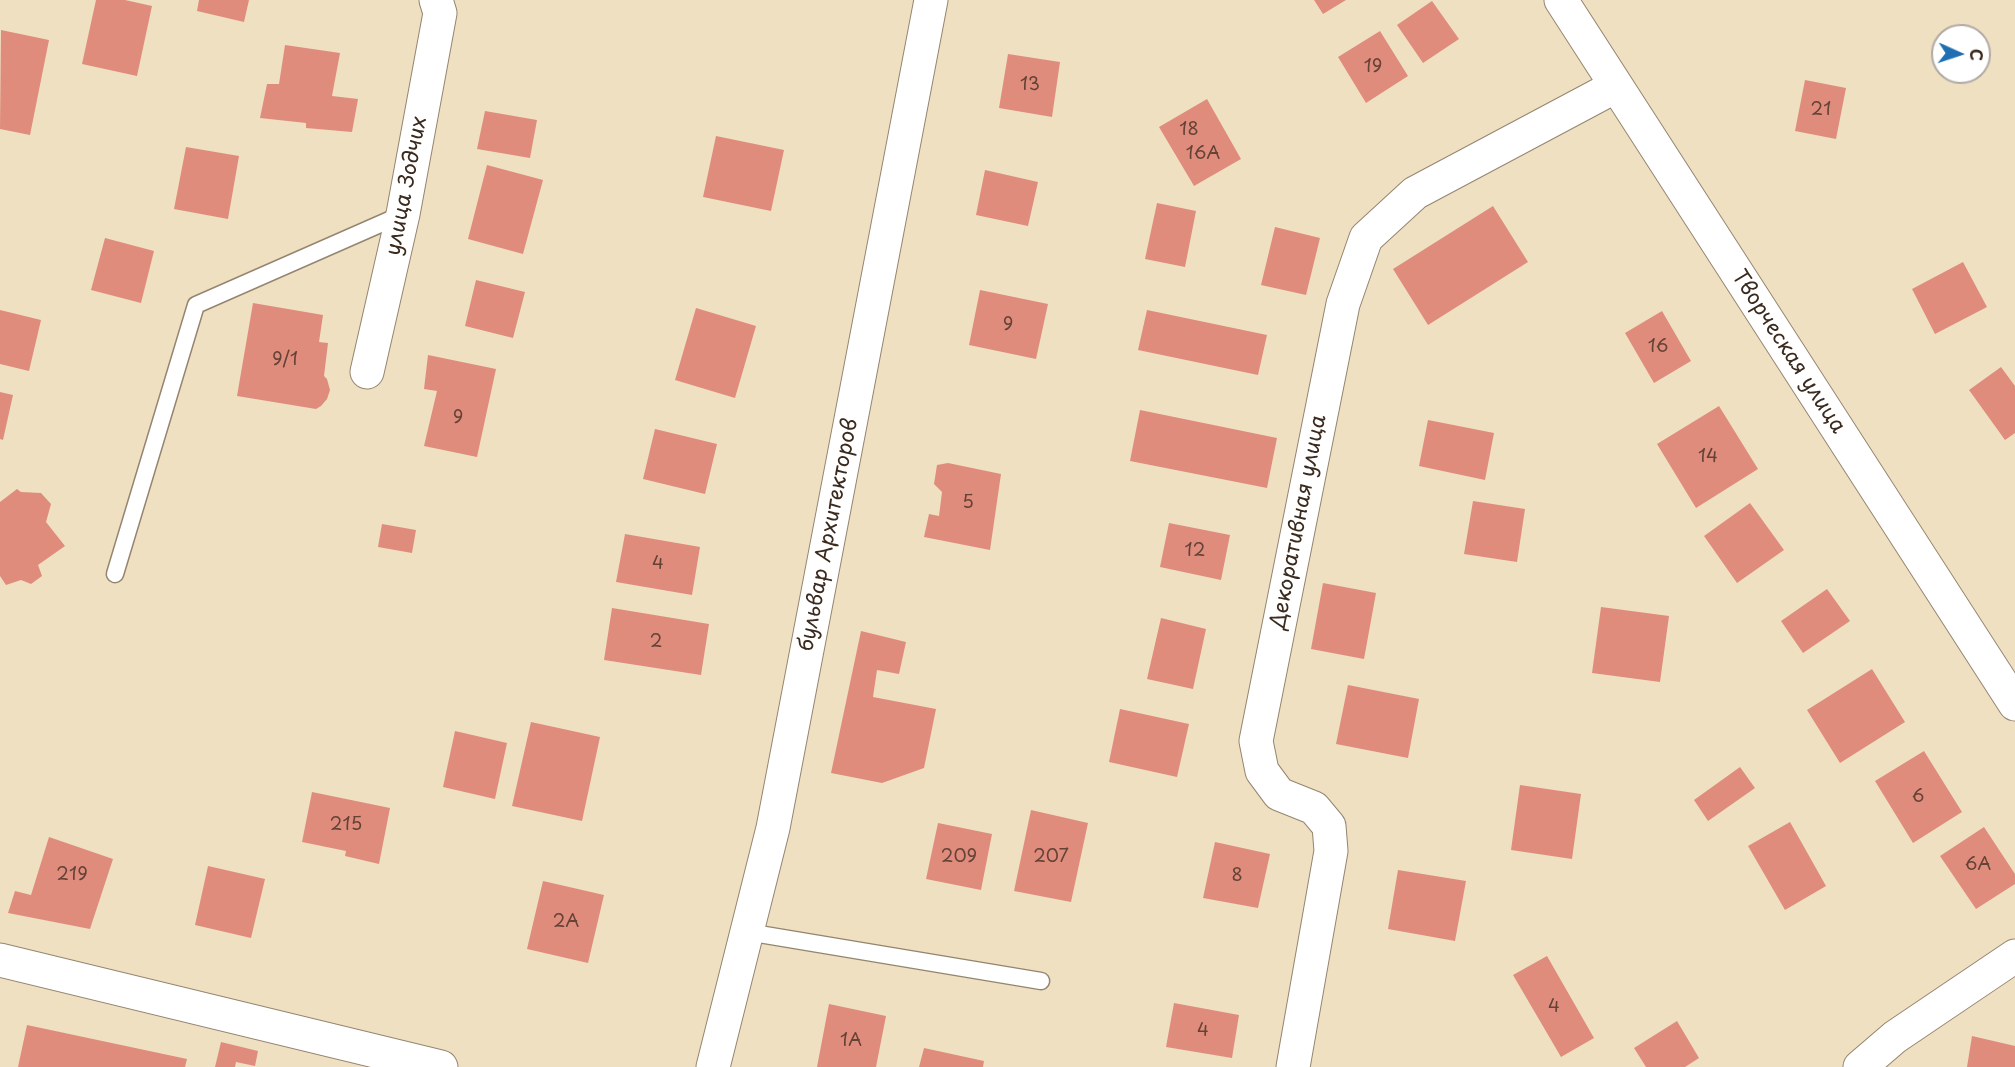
<!DOCTYPE html>
<meta charset="utf-8">
<style>
body{margin:0}
#map{position:relative;width:2015px;height:1067px;overflow:hidden;background:#efe0c2;font-family:"Playpen Sans",sans-serif}
canvas{display:block}
.north{position:absolute;left:1931px;top:24px;width:60px;height:60px;box-sizing:border-box;background:#fff;border:2px solid #b1aaa5;border-radius:50%;rotate:93deg;font-size:16px;font-weight:700;line-height:24px;text-align:center;color:#3b2a1e}
.north::after{content:'';display:block;margin:auto;width:21px;height:27px;background:#1f6fb2;clip-path:polygon(50% 0,100% 100%,50% 72%,0 100%)}
</style>
<div id="map">
<canvas width="2015" height="1067"></canvas>
<div class="north">С</div>
</div>
<script>
const context = document.querySelector('canvas').getContext('2d');
context.lineJoin = 'round';
function fillPath(path, color) { context.fillStyle = color; context.fill(path, 'evenodd'); }
function strokePath(path, color, width, dash) { context.strokeStyle = color; context.lineWidth = width; context.lineCap = dash ? 'butt' : 'round'; context.setLineDash(dash || []); context.stroke(path); }
function drawText(font, color, halo, rows, align = 'center') {
  context.font = font + ' "Playpen Sans",sans-serif'; context.lineWidth = 4.5; context.setLineDash([]); context.textBaseline = 'middle'; context.strokeStyle = halo; context.fillStyle = color; for (const [text, x, y, turn = 0] of rows) {
    context.save(); context.translate(x, y); context.rotate((+turn || 0) * Math.PI / 180); context.textAlign = isNaN(turn) ? turn : align; if (halo) context.strokeText(text, 0, 0); context.fillText(text, 0, 0); context.restore();
  }
}
fillPath(new Path2D(`
 M96,0h29l27,6 -15,70 -55,-12z
 M199,0h50l-5,22 -47,-11z
 M1314,0h32l-23,14z
 M1432,1l27,38 -36,24 -26,-38z
 M1,30l48,10 -19,95 -30,-6z
 M1380,31l28,45 -42,27 -28,-46z
 M285,45l55,8 -8,43 26,3 -6,33 -46,-4v-5l-46,-5 7,-34h12z
 M1008,54l52,8 -8,55 -53,-9z
 M1805,80l41,8 -10,51 -41,-8z
 M1207,99l34,60 -47,27 -35,-59z
 M485,111l52,9 -7,38 -53,-9z
 M716,136l68,14 -13,61 -68,-14z
 M186,147l53,9 -11,63 -54,-10z
 M487,165l56,15 -20,74 -55,-15z
 M985,170l53,12 -10,44 -52,-11z
 M1157,203l39,8 -11,56 -40,-8z
 M1493,206l35,56 -100,63 -35,-56z
 M1275,227l45,11 -14,57 -45,-10z
 M105,238l49,13 -13,52 -50,-13z
 M1963,262l24,45 -52,27 -23,-45z
 M476,280l49,12 -12,46 -48,-12z
 M980,290l68,14 -12,55 -67,-14z
 M253,303l70,12 -4,27 9,1 -4,33 3,3 3,11 -3,9 -6,7 -5,3 -79,-13z
 M696,308l60,18 -21,72 -60,-18z
 M0,310l41,10 -12,51 -29,-7z
 M1147,310l120,25 -9,40 -120,-25z
 M1662,311l29,50 -37,22 -29,-50z
 M428,355l68,14 -19,88 -53,-11 13,-55 -13,-2z
 M2001,367l14,19v47l-10,7 -36,-50z
 M0,392l13,3 -10,45 -3,-1z
 M1719,406l39,63 -62,39 -39,-64z
 M1140,410l137,28 -10,50 -137,-27z
 M1428,420l66,13 -9,47 -66,-14z
 M655,429l62,15 -12,50 -62,-15z
 M948,463l53,11 -11,76 -66,-13 5,-23 10,2 3,-24 -8,-8 3,-19z
 M17,489l4,3 20,1 10,11 -5,18 19,24 -27,19 4,11 -11,8 -10,-4 -15,5 -6,-9v-74z
 M1473,501l52,8 -8,53 -53,-8z
 M1750,503l34,47 -47,33 -33,-47z
 M1169,523l61,12 -9,45 -61,-13z
 M382,524l34,6 -4,23 -34,-6z
 M625,534l75,13 -8,48 -76,-13z
 M1323,583l53,10 -12,66 -53,-10z
 M1827,589l23,32 -47,32 -22,-32z
 M1601,607l68,9 -9,66 -68,-9z
 M612,608l97,16 -8,51 -97,-15z
 M1161,618l45,11 -13,60 -46,-10z
 M861,631l45,11 -7,32 -22,-4 -4,27 63,12 -12,59 -42,15 -51,-10z
 M1872,669l33,53 -65,41 -33,-53z
 M1348,685l71,14 -11,59 -72,-14z
 M1120,709l69,15 -12,53 -68,-15z
 M531,722l69,15 -18,84 -70,-15z
 M455,731l52,12 -12,56 -52,-12z
 M1924,751l38,61 -49,31 -38,-62z
 M1740,767l15,21 -47,33 -14,-21z
 M1520,785l61,9 -9,65 -61,-9z
 M312,792l78,16 -11,56 -34,-8 1,-5 -44,-9z
 M1031,810l57,13 -17,79 -57,-11z
 M1790,822l36,64 -41,24 -37,-64z
 M938,823l54,11 -11,56 -55,-11z
 M1984,827l31,47v10l-39,25 -36,-53z
 M49,837l64,22 -23,70 -82,-16 7,-22 16,4z
 M1215,842l55,12 -12,54 -55,-10z
 M208,866l57,13 -14,59 -56,-13z
 M1398,870l68,11 -11,60 -67,-12z
 M543,881l61,14 -16,68 -61,-14z
 M1547,956l47,82 -33,19 -48,-82z
 M1174,1003l65,12 -7,43 -66,-11z
 M829,1004l57,12 -10,51h-59z
 M1677,1021l22,37 -14,9h-39l-12,-19z
 M27,1025l160,34 -2,8h-167z
 M1972,1036l43,10v21h-48z
 M221,1042l37,9 -3,15 -19,-4 -1,5h-20z
 M924,1048l60,13 -1,6h-64z`), '#e08c7d');
const service = new Path2D(`
 M115,574l81,-269 207,-91
 M747,932l294,49`);
const minor = new Path2D(`
 M1561,0l454,704
 M367,372l36,-158 37,-201 -4,-13
 M0,960l441,107
 M713,1067l60,-239 158,-828
 M1293,1067l38,-216 -2,-25 -15,-18 -35,-14 -17,-23 -6,-30 87,-437 23,-66 49,-45 201,-107
 M1860,1067l35,-30 120,-81`);
strokePath(service, '#958570', 19);
strokePath(minor, '#958570', 35);
strokePath(service, '#fff', 16);
strokePath(minor, '#fff', 33);
drawText('18px', '#644236', null, [
 ["19",1373,67],
 ["13",1030,85],
 ["21",1821,110],
 ["18",1189,130],
 ["16А",1203,154],
 ["9",1008,325],
 ["16",1658,347],
 ["9/1",285,360],
 ["9",458,418],
 ["14",1708,457],
 ["5",968,503],
 ["12",1195,551],
 ["4",658,564],
 ["2",656,642],
 ["6",1918,797],
 ["215",346,825],
 ["209",959,857],
 ["207",1051,857],
 ["6А",1978,865],
 ["219",72,875],
 ["8",1237,876],
 ["2А",566,922],
 ["4",1554,1007],
 ["4",1203,1031],
 ["1А",851,1041]
]);
drawText('21px', '#3b2a1e', '#fff', [
 ["улица Зодчих",407,186,-79],
 ["Творческая улица",1788,352,57],
 ["Декоративная улица",1299,522,-79],
 ["бульвар Архитекторов",829,535,-79]
]);
</script>
